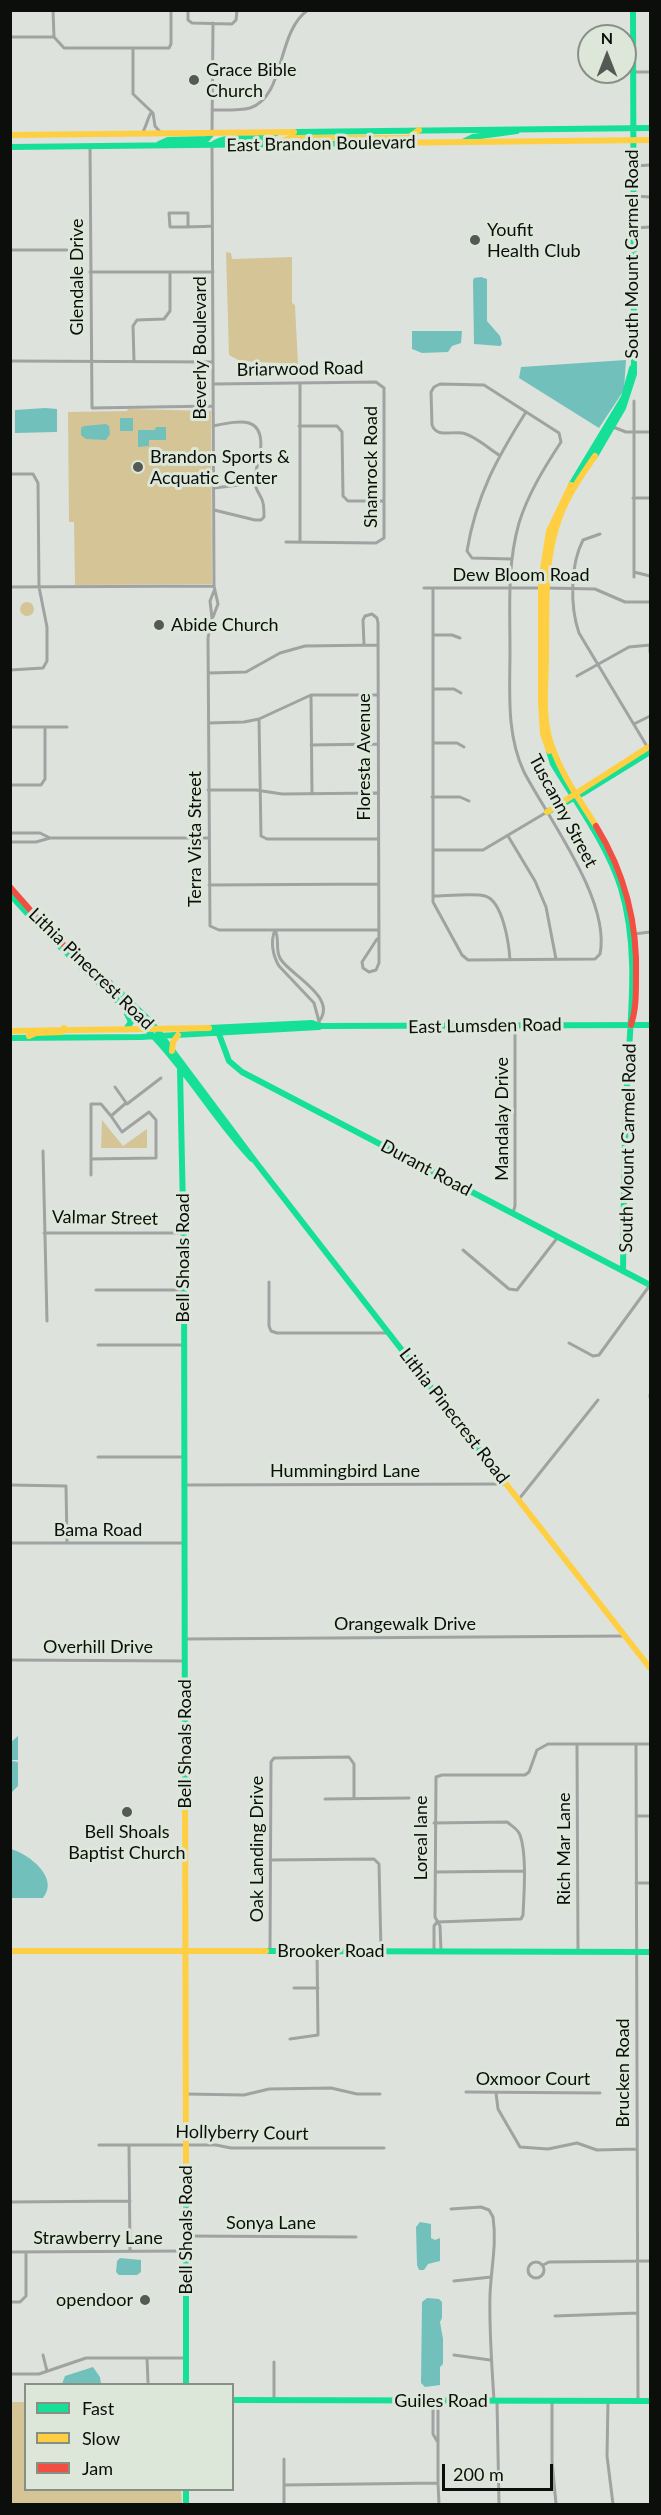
<!DOCTYPE html>
<style>
body{margin:0}
#map{position:relative;width:661px;height:2515px;overflow:hidden;background:#dde3dc;font-family:Lato,sans-serif}
canvas{display:block}
.frame{position:absolute;inset:0;border:12px solid #0b0e0a;pointer-events:none}
.legend{position:absolute;left:24px;top:2383px;width:210px;height:108px;box-sizing:border-box;background:#dce6d9;border:2px solid #889086;margin:0;padding:8px 10px;list-style:none;font-size:18px;color:#0b0e0a}
.legend li{display:flex;align-items:center;gap:12px;height:30px}
.legend b{width:30px;border:2px solid #889086}
.north{position:absolute;left:577px;top:24px;width:60px;height:60px;box-sizing:border-box;background:#dce6d9;border:2px solid #889086;border-radius:50%;rotate:0deg;font-size:16px;font-weight:700;line-height:24px;text-align:center;color:#0b0e0a}
.north::after{content:'';display:block;margin:auto;width:21px;height:27px;background:#545954;clip-path:polygon(50% 0,100% 100%,50% 72%,0 100%)}
.scale{position:absolute;left:442px;top:2464px;width:111px;height:27px;box-sizing:border-box;border:3px solid #0b0e0a;border-top:0;padding-left:8px;font-size:18px;line-height:21px;white-space:nowrap;color:#0b0e0a;-webkit-text-stroke:4px #dce6d9;paint-order:stroke}
</style>
<div id="map">
<canvas width="661" height="2515"></canvas>
<div class="frame"></div>
<ul class="legend">
<li><b style="height:8px;background:#16e098"></b>Fast</li>
<li><b style="height:8px;background:#ffcf43"></b>Slow</li>
<li><b style="height:8px;background:#f24e42"></b>Jam</li>
</ul>
<div class="north">N</div>
<div class="scale">200 m</div>
</div>
<script>
const context = document.querySelector('canvas').getContext('2d');
context.lineJoin = 'round';
function fillPath(path, color) { context.fillStyle = color; context.fill(path, 'evenodd'); }
function strokePath(path, color, width, dash) { context.strokeStyle = color; context.lineWidth = width; context.lineCap = dash ? 'butt' : 'round'; context.setLineDash(dash || []); context.stroke(path); }
function drawText(font, color, halo, rows, align = 'center') {
  context.font = font + ' Lato,sans-serif'; context.lineWidth = 6; context.setLineDash([]); context.textBaseline = 'middle'; context.strokeStyle = halo; context.fillStyle = color; for (const [text, x, y, turn = 0] of rows) {
    context.save(); context.translate(x, y); context.rotate((+turn || 0) * Math.PI / 180); context.textAlign = isNaN(turn) ? turn : align; if (halo) context.strokeText(text, 0, 0); context.fillText(text, 0, 0); context.restore();
  }
}
fillPath(new Path2D(`
 M226,252l5,1 1,6 60,-2v46l3,2 3,59 -58,-3 -11,-6z
 M128,409l83,2 1,173 -137,1 -1,-63h-5l-1,-110 59,-1z
 M20 609a7 7 0 1 1 14 0a7 7 0 1 1-14 0Z
 M102,1120l21,26 24,-17v19h-46z
 M10,2402h15l1,88h155l1,14h-171z`), '#d5c596');
fillPath(new Path2D(`
 M481,277l6,2v42l13,15 2,8 -2,2 -26,-2 -1,-63 1,-3z
 M412,331h50l-1,12 -9,3 -4,6 -26,1 -10,-4z
 M626,360l-2,30 -25,38 -80,-50 2,-11z
 M45,408l12,1v23l-42,1v-23z
 M120,418h13v13h-13z
 M106,424l3,2 1,8 -4,6 -20,-1 -5,-4v-7l3,-2z
 M156,427h10v13h-17v6l-11,1v-17h17z
 M18,1736v24h-7v-18z
 M13,1761l5,1v24l-7,7v-31z
 M11,1849c18,5 49,29 32,49h-32z
 M420,2222l11,2v14l4,2 5,-2v23l-12,3 -4,6h-5l-2,-5 -1,-38z
 M120,2258l21,2v12l-4,3h-18l-3,-3 1,-11z
 M427,2298l12,1 3,3v16l-2,4 3,17v25l-3,3v18l-15,2 -4,-4 1,-81z
 M93,2367l7,10 1,7h-39l3,-8z`), '#71c0bc');
strokePath(new Path2D(`
 M53,10l1,27 10,11h105l2,-4v-34
 M188,10v10l4,3 40,1 4,-4 1,-10
 M10,37h44
 M133,48v46l20,19 2,13 5,6
 M632,72h18
 M212,110c12,0 26,1 38,-2 36,-12 26,-76 58,-98
 M142,133c5,-7 6,-18 10,-21
 M212,133l1,-110
 M90,146l2,262 121,-2
 M212,147l2,439 4,18 -5,13
 M634,166l16,-1
 M634,196l16,1
 M188,227v-14h-19l1,14c14,0 28,0 42,-1
 M634,228l16,-1
 M10,250h57
 M90,272h123
 M10,361l203,1
 M134,361l-1,-35 4,-6 27,-1 6,-8v-39
 M214,384l162,-2 8,6v150l-8,5 -90,-1
 M300,384v158
 M213,426c29,-6 53,-11 47,29 -2,9 -6,18 -5,27 0,9 7,14 8,21 1,4 1,10 1,14l-3,3h-6l-41,-10
 M299,426h38l5,6 1,64 5,5h36
 M613,427l13,5h24
 M10,474h23l5,9 1,104 8,40v34l-4,7 -33,2
 M214,488l41,-5
 M633,498h17
 M600,534l-17,6c-13,25 -13,67 -4,93l69,115
 M512,559l-40,-1 -5,-7c9,-55 30,-93 59,-139
 M634,572l16,4
 M634,577v-176
 M10,587l204,-1
 M424,588h117
 M433,588v314l29,53 6,5 127,-1 5,-5c11,-53 -52,-136 -76,-182 -18,-38 -14,-81 -14,-122 0,-42 -3,-85 9,-127 9,-29 25,-55 42,-81l-2,-9 -75,-48 -44,-1 -6,3 -3,5 1,33c5,13 19,6 30,8 12,2 26,15 37,22
 M547,588l48,1 30,13h25
 M214,591l-4,10 2,17 -4,20 2,288 9,4h159
 M433,635h19l8,3
 M364,645l-1,-25 2,-4 7,-2 5,4 1,5 1,340 -3,7 -7,2 -6,-4 -1,-6 15,-23
 M650,645v7
 M209,673l37,-1 34,-19 25,-7 73,-1
 M577,676l52,-29 21,-2
 M433,689h21l7,4
 M311,696l1,97
 M259,719l2,117 6,3h111
 M209,723l35,-1 15,-3 52,-24h67
 M634,724l16,-8
 M10,727h57
 M433,743h24l7,4
 M311,745l67,-1
 M10,785h31l4,-6v-51
 M208,790h48l26,4 95,-1
 M432,797h28l9,4
 M10,833h30l10,5
 M508,836l27,45 11,26 10,52
 M10,842h26l14,-4h159
 M433,850h50l64,-38
 M209,885l169,-1
 M433,896c11,0 43,-3 52,0 18,5 24,48 25,64
 M275,930c-5,12 -2,26 4,36l35,37 6,22
 M275,930c5,9 0,19 5,28 7,15 57,38 40,62
 M634,934l16,-2
 M115,1087l12,17 34,-26
 M111,1116l11,16 27,-20 7,8v38l-65,1v-55h10l10,12 15,-13
 M43,1151l4,170
 M91,1159v16
 M513,1213l2,-7v-180
 M44,1233h139
 M463,1250l46,39 8,1 41,-53
 M269,1282v44l2,5 6,2h112
 M96,1290h88
 M569,1343l24,13 6,-1 51,-70
 M98,1345h86
 M650,1395v2
 M98,1457h86
 M10,1485l56,1 1,57
 M184,1485l323,-1
 M519,1499l79,-99
 M10,1543h175
 M185,1639l439,-3
 M10,1660l175,1
 M636,1744l2,657
 M577,1745l1,207
 M325,1799l84,-1
 M636,1816h14
 M434,1823l73,-1c5,4 11,7 13,13 7,19 4,59 3,80l-2,4 -84,3
 M270,1860l104,-1 5,5 2,87
 M436,1872l88,-1
 M636,1883h14
 M270,1951l1,-189 3,-4 75,-1 5,7v34
 M434,1951v-25l3,-4
 M441,1951l-1,-25 -5,-9 1,-140 6,-2h83l4,-3 8,-22 11,-6h102
 M294,1988h24
 M290,2039l28,-4 -1,-84
 M466,2092l134,1
 M496,2093l2,16 22,38 28,2 29,-6 20,7 40,-1
 M186,2094l58,1 25,-6 62,-1 26,6h23
 M99,2145h117l15,3h153
 M129,2146l1,105
 M10,2202l120,-1
 M451,2209l30,-2 8,3 4,7c4,27 -2,51 -3,78 -1,36 2,71 4,106
 M185,2236l171,1
 M10,2252l175,-1
 M528 2270a8 8 0 1 1 16 0a8 8 0 1 1-16 0Z
 M543,2265l6,-3 101,-1
 M454,2281l37,-4
 M10,2302h10l6,-6v-44
 M555,2316l82,-3
 M43,2355l4,16
 M454,2355l36,5
 M147,2358l1,24
 M10,2374h29l47,-16h100
 M274,2399v-37
 M433,2401v33l4,7
 M497,2401l2,103
 M552,2401v60l4,43
 M608,2401l-1,55 6,48
 M284,2459v26l154,-2v-82
 M438,2483l1,21
 M284,2485v19`), '#a0a3a1', 3);
strokePath(new Path2D(`
 M294,132l356,-4
 M463,142l10,-5 44,-6
 M159,144l9,-4 39,-1 5,-6
 M212,145c19,-14 44,0 64,-12
 M10,147l365,-4
 M595,456l28,-48 11,-34 -1,-364
 M571,485l53,-88 8,-29
 M549,751l4,13c24,40 54,80 68,124 19,63 9,131 6,196 -3,62 -3,125 -4,187
 M547,812l38,-20 65,-40
 M10,894c44,52 97,93 144,143 36,38 62,84 98,122
 M109,982l42,40 107,143 245,315
 M209,1028l103,-5 8,3 330,-1
 M126,1029l5,-7 -4,-8
 M219,1034l10,27 13,11 408,213
 M10,1038l131,-1 178,-10
 M180,1070l4,186 1,535
 M266,1951l384,1
 M186,2162v222
 M232,2400l418,1
 M186,2490v14`), '#16e098', 6);
strokePath(new Path2D(`
 M10,135l284,-3
 M277,143l13,-5h118l11,-8
 M375,143l275,-3
 M595,456c-14,20 -28,40 -36,63 -16,44 -12,91 -13,136 0,27 -4,56 3,82 9,33 29,60 47,89
 M549,751l-6,-17 -2,-31v-121l8,-51 22,-46
 M547,812l103,-66
 M10,1031l199,-3
 M29,1036l7,-3 26,-1 2,-4
 M172,1051l1,-9 5,-7
 M503,1480l147,188
 M185,1791l1,371
 M10,1951h256`), '#ffcf43', 6);
strokePath(new Path2D(`
 M596,826c29,47 42,98 40,153 0,16 0,31 -5,46
 M10,887l44,50 55,45`), '#f24e42', 6);
for (const [x, y, r, color] of [
 [194,80,6,"#545954"],
 [475,240,6,"#545954"],
 [138,467,6,"#545954"],
 [159,625,6,"#545954"],
 [127,1812,6,"#545954"],
 [145,2300,6,"#545954"]
]) { const dot = new Path2D(); dot.arc(x, y, r, 0, 2 * Math.PI); context.fillStyle = color; context.fill(dot); strokePath(dot, '#dce6d9', 2); }
drawText('18px', '#0b0e0a', '#dce6d9', [
 ["Grace Bible",206,70],
 ["Church",206,91],
 ["Youfit",487,230],
 ["Health Club",487,251],
 ["Brandon Sports &",150,457],
 ["Acquatic Center",150,478],
 ["Abide Church",171,625],
 ["Bell Shoals",127,1832,"center"],
 ["Baptist Church",127,1853,"center"],
 ["opendoor",133,2300,"right"]
], 'left');
drawText('18px', '#0b0e0a', '#dce6d9', [
 ["East Brandon Boulevard",321,144,-1],
 ["South Mount Carmel Road",632,254,-90],
 ["Glendale Drive",77,277,-90],
 ["Beverly Boulevard",200,348,-90],
 ["Briarwood Road",300,369,-1],
 ["Shamrock Road",371,467,-90],
 ["Dew Bloom Road",521,575],
 ["Floresta Avenue",364,757,-90],
 ["Tuscanny Street",563,811,62],
 ["Terra Vista Street",195,839,-90],
 ["Lithia Pinecrest Road",91,969,44],
 ["East Lumsden Road",485,1026,-1],
 ["Mandalay Drive",502,1119,-90],
 ["South Mount Carmel Road",628,1148,-89],
 ["Durant Road",426,1168,28],
 ["Valmar Street",105,1218,1],
 ["Bell Shoals Road",183,1258,-90],
 ["Lithia Pinecrest Road",454,1416,52],
 ["Hummingbird Lane",345,1471],
 ["Bama Road",98,1530],
 ["Orangewalk Drive",405,1624],
 ["Overhill Drive",98,1647],
 ["Bell Shoals Road",185,1744,-90],
 ["Loreal lane",421,1838,-90],
 ["Oak Landing Drive",257,1849,-90],
 ["Rich Mar Lane",564,1849,-90],
 ["Brooker Road",331,1951],
 ["Brucken Road",623,2073,-90],
 ["Oxmoor Court",533,2079],
 ["Hollyberry Court",242,2133,1],
 ["Sonya Lane",271,2223],
 ["Bell Shoals Road",186,2230,-90],
 ["Strawberry Lane",98,2238],
 ["Guiles Road",441,2401]
]);
</script>
